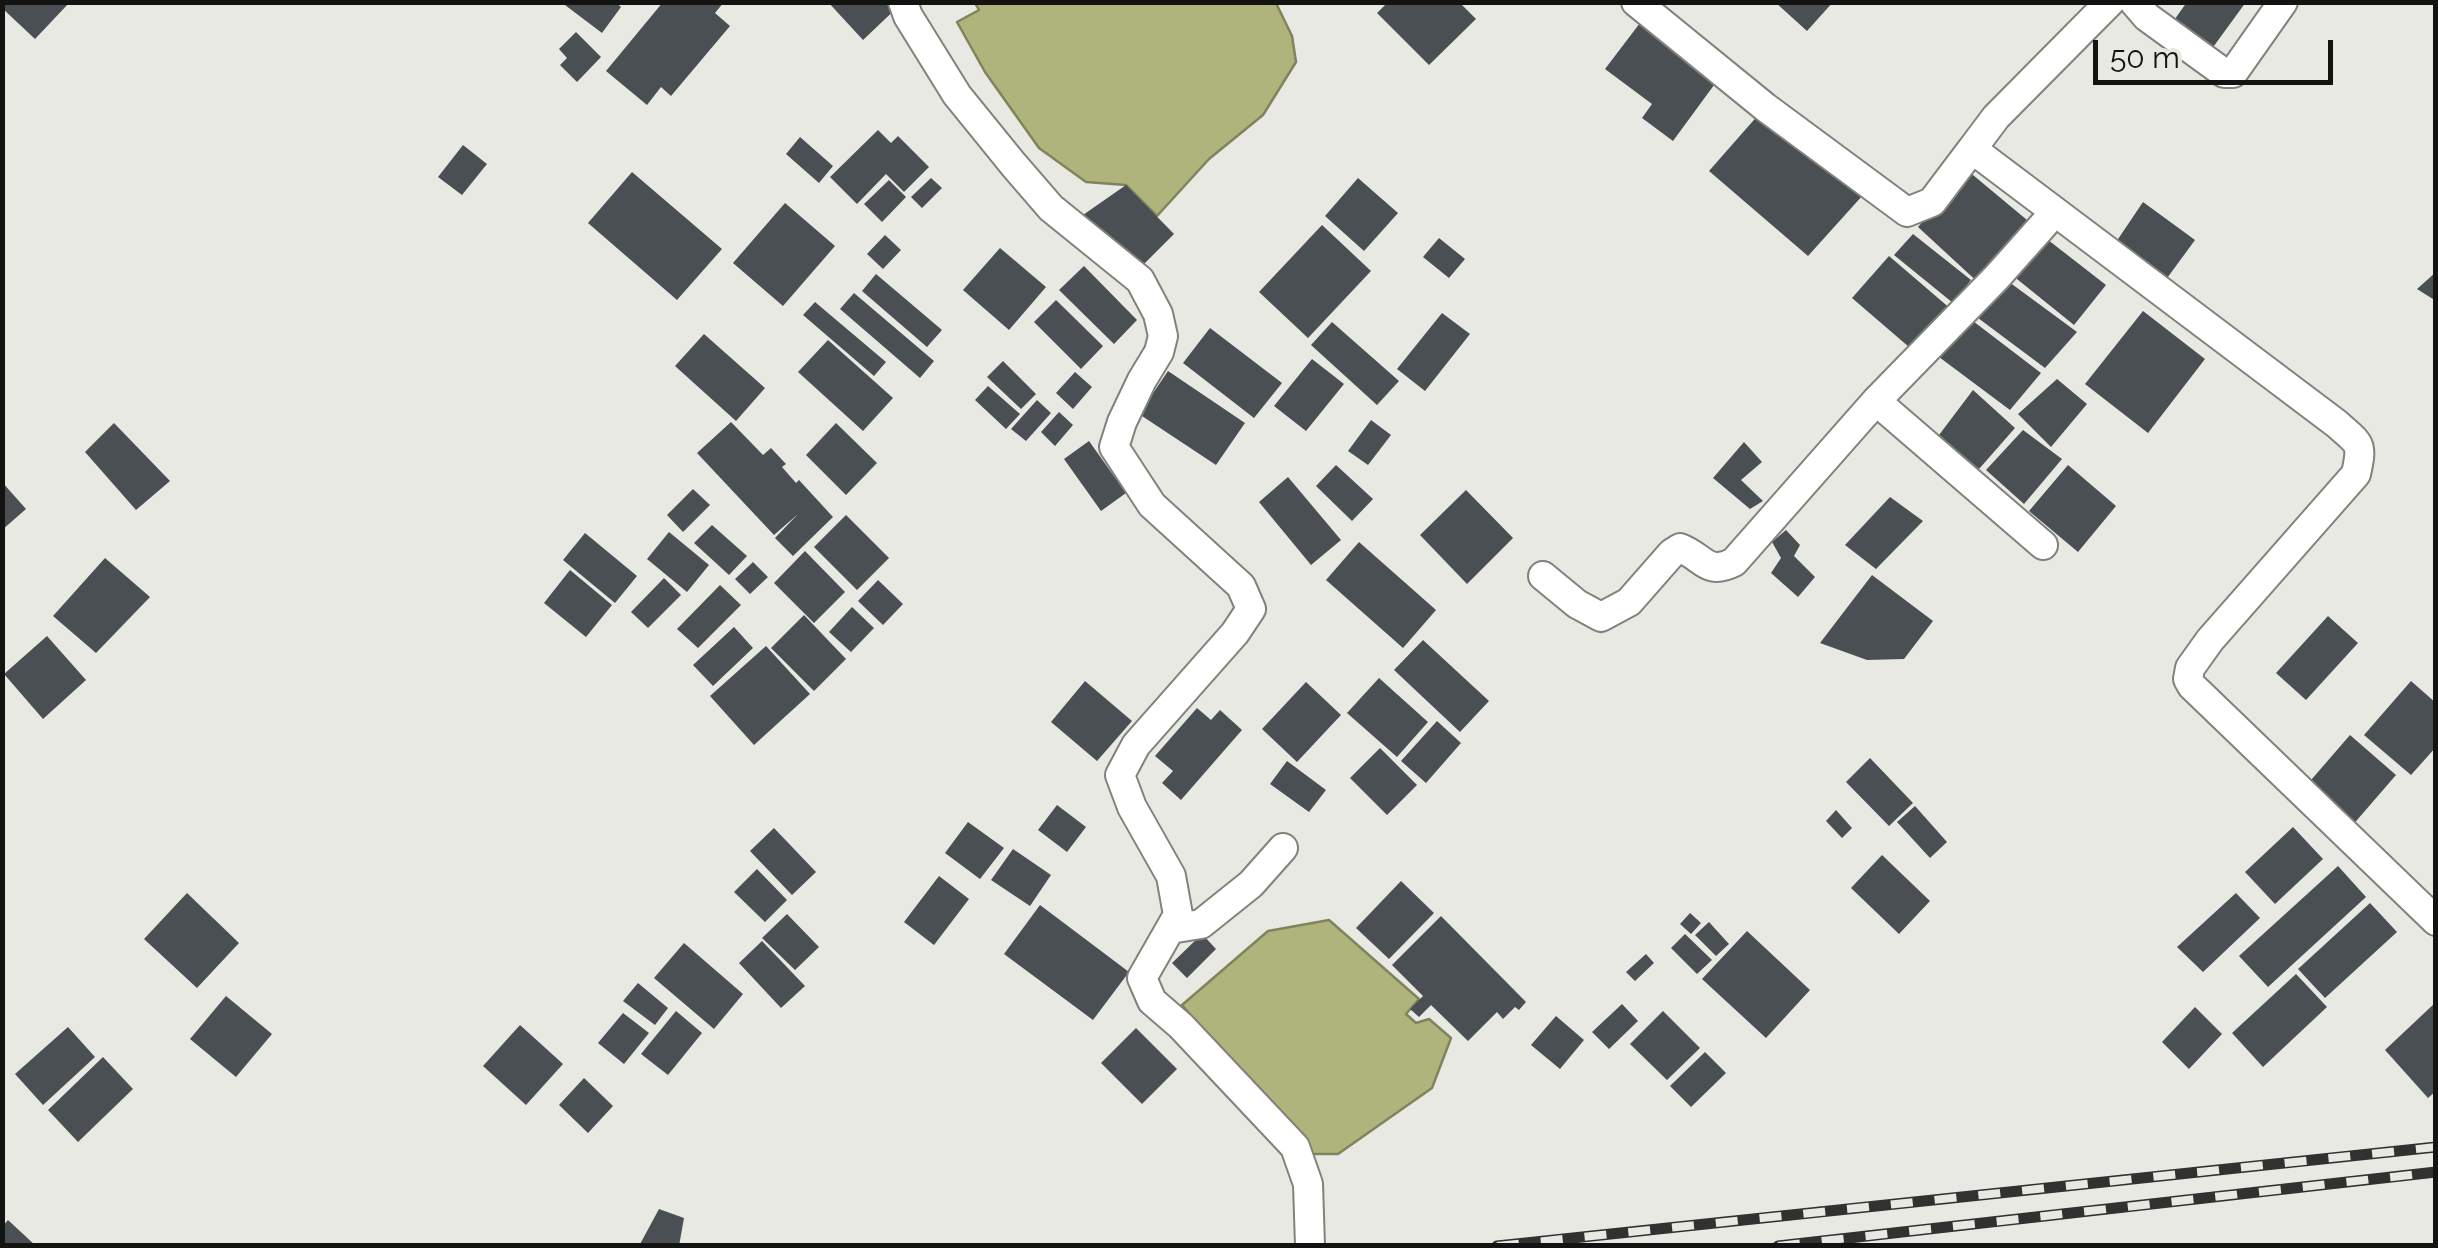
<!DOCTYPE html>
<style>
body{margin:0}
#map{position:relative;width:2438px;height:1248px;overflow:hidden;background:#e8e9e2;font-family:Raleway,sans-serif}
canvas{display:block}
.frame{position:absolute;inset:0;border:5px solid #131311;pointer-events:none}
.scale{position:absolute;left:2093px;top:40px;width:240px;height:45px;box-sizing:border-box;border:5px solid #131311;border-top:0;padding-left:12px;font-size:30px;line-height:35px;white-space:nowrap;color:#131311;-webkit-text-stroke:8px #e8e9e2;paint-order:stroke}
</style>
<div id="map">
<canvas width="2438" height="1248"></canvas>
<div class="frame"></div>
<div class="scale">50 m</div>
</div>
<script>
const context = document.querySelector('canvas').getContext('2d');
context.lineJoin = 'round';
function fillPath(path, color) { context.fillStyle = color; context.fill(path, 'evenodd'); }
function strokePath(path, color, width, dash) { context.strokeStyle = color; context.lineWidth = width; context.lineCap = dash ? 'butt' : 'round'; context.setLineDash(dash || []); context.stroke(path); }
const water = new Path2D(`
 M975,3h301l16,33 4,26 -33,53 -54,44 -52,57 -31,-31 -40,-3 -47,-34 -54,-76 -28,-50 22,-12z
 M1329,920l90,79 -13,15 10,9 13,-4 22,19 -19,50 -94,66h-28l-128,-149 86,-74z`);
fillPath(water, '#afb47c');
strokePath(water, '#80845c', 2.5);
fillPath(new Path2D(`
 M2,2h68l-35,37 -33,-31z
 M561,2h54l6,5 -19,26z
 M663,2h61l-9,11 15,13 -59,70 -10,-9 -14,18 -41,-34z
 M828,2h75l-40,38z
 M1388,2h71l17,17 -47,46 -52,-52z
 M1775,2h58l-26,29z
 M2187,2h59l-35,48 -39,-27z
 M1640,23l77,58 -44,60 -31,-23 10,-14 -47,-35z
 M576,32l25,25 -24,25 -17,-17 7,-7 -8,-9z
 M1760,113l103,82 -55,61 -99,-85z
 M878,130l13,13 7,-7 31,31 -25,25 -18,-18 -29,30 -27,-27z
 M800,137l33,29 -14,17 -33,-29z
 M463,145l24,19 -25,31 -24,-18z
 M1967,170l66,55 -51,61 -64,-59z
 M632,172l90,77 -45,51 -89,-77z
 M931,178l11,10 -20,20 -11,-11z
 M1358,178l40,35 -34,38 -39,-35z
 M889,180l17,17 -24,25 -18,-18z
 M1126,185l48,49 -38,38 -49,-49 -4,-8z
 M2143,202l52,38 -33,45 -50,-37z
 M785,203l50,43 -52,60 -50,-43z
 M1322,225l49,46 -63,67 -49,-46z
 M1913,234l58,46 -18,23 -59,-48z
 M885,235l16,15 -18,19 -16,-15z
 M2043,236l63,49 -32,40 -62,-50z
 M1439,238l26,21 -16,19 -26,-21z
 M1000,248l46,39 -37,43 -46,-40z
 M1889,256l63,54 -36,43 -64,-55z
 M1084,266l53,54 -23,24 -55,-54z
 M2436,272v29l-19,-12z
 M876,274l66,56 -15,17 -65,-56z
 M2005,279l72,53 -32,36 -71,-53z
 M854,293l80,68 -14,17 -80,-69z
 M1056,300l47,46 -22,23 -47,-47z
 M815,302l71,60 -12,14 -71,-61z
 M2143,311l62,48 -57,74 -63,-49z
 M1442,313l28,21 -45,57 -28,-22z
 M1969,318l72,55 -31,37 -71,-53z
 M1332,322l67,59 -22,24 -66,-60z
 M1210,328l72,55 -28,35 -71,-55z
 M704,334l61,54 -29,33 -61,-55z
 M828,340l65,58 -30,33 -65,-59z
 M1312,359l32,25 -38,47 -32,-25z
 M1003,361l33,33 -15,15 -34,-32z
 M1168,371l77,52 -29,42 -77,-51z
 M1075,372l17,15 -19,22 -17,-16z
 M2057,379l30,25 -36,43 -33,-33z
 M988,386l32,28 -14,15 -31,-29z
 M1973,390l42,38 -36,41 -40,-34z
 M1037,400l14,13 -25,28 -15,-12z
 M1059,412l14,13 -18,21 -14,-14z
 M1371,420l20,15 -23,30 -20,-14z
 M731,422l32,33 8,-7 15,16 -4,3 14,16 3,-3 34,37 -40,39 -18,-18 23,-24 -24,21 -77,-82z
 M114,423l56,58 -34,29 -51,-58z
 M836,423l41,40 -31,32 -40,-40z
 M2023,430l39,29 -38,45 -38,-34z
 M1089,441l37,52 -25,18 -37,-52z
 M1744,442l18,20 -21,18 22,21 -13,8 -37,-31z
 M1336,465l37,34 -21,22 -36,-35z
 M2068,465l48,41 -38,46 -49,-41z
 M1288,477l53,63 -30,25 -52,-63z
 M2,482l24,27 -24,21z
 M693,489l17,16 -27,27 -16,-17z
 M1466,490l47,48 -46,46 -47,-49z
 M1890,497l33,24 -47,48 -31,-24z
 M846,515l43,43 -32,32 -43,-43z
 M712,525l35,31 -18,19 -35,-32z
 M1786,530l14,15 -6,11 21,21 -17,20 -27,-24 10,-15 -9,-16z
 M669,532l40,33 -22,27 -40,-33z
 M585,533l52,43 -22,27 -52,-43z
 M1359,542l77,68 -33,38 -77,-68z
 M805,551l40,41 -31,31 -40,-40z
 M105,558l45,39 -54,56 -43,-37z
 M753,562l15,15 -18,17 -15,-15z
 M570,570l42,35 -26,32 -42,-34z
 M1872,575l61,46 -29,38 -37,1 -47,-17z
 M664,578l17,17 -33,33 -17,-16z
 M878,580l25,24 -20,21 -25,-24z
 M720,585l21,20 -43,43 -21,-19z
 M852,607l22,21 -23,24 -22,-20z
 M804,615l42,44 -32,32 -43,-43z
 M2328,616l30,27 -52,57 -30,-27z
 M734,627l19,21 -40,38 -20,-21z
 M47,636l39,44 -43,39 -39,-45z
 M1423,640l66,61 -29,31 -66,-62z
 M766,646l44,48 -56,51 -44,-49z
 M1379,678l49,44 -31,35 -50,-44z
 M1085,681l47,40 -35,40 -46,-39z
 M2411,681l25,22v44l-25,28 -47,-40z
 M1306,682l35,33 -44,47 -35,-33z
 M1197,708l14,12 9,-10 22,20 -61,70 -19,-17 11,-12 -18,-15z
 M1437,721l24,22 -35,40 -25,-22z
 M2350,735l46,40 -45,52 -46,-40z
 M1380,748l37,37 -30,30 -37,-37z
 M1870,758l43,45 -24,23 -43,-44z
 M1287,761l39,29 -17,22 -39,-28z
 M1057,805l29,22 -19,25 -29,-22z
 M1915,806l32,36 -17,16 -33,-36z
 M1836,810l16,18 -10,10 -16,-17z
 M968,822l36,26 -24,31 -35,-26z
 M2293,827l30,32 -48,45 -30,-32z
 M774,828l42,44 -24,23 -42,-44z
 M1013,849l38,26 -21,31 -39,-26z
 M1882,855l48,46 -31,33 -48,-46z
 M2338,866l28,31 -98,90 -29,-31z
 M757,869l30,31 -22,22 -31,-30z
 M939,876l30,23 -35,46 -30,-23z
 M1401,881l33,32 -45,46 -33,-31z
 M187,893l52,50 -42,45 -53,-49z
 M2236,893l24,25 -57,54 -26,-25z
 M2370,903l27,29 -72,66 -27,-29z
 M1040,905l89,67 -36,48 -89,-66z
 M1690,913l11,10 -10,11 -11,-10z
 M787,914l32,33 -24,23 -33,-32z
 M1441,916l85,86 -7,8 -4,-3 -12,12 -6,-7 -29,29 -37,-36 -12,12 -9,-8 13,-13 -31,-31z
 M1709,922l20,22 -13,12 -21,-21z
 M1747,931l63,59 -44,48 -64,-59z
 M1202,934l14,15 -29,29 -15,-15z
 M1685,934l27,26 -15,14 -26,-26z
 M762,941l43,45 -24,22 -42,-45z
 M684,943l59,51 -29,35 -60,-51z
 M1646,954l8,9 -19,18 -9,-9z
 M2296,974l31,33 -64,60 -31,-34z
 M638,983l30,25 -13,17 -32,-24z
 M226,996l46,38 -36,43 -46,-38z
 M2436,1002v89l-8,7 -43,-48z
 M1622,1004l16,17 -29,28 -17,-17z
 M2195,1007l27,27 -33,35 -27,-27z
 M676,1011l26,22 -34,42 -27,-21z
 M1663,1011l37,37 -33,32 -37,-36z
 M623,1013l26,20 -25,31 -26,-21z
 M1556,1016l28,24 -24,29 -29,-24z
 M520,1025l43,39 -37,41 -43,-39z
 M68,1027l27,30 -52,48 -28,-31z
 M1136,1028l41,41 -35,35 -41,-41z
 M1705,1052l21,21 -35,34 -21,-21z
 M103,1057l30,32 -55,53 -30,-32z
 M584,1078l29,28 -25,27 -29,-28z
 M659,1209l25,9 -5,28h-40z
 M8,1220l28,26h-34v-19z`), '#494f53');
const minor = new Path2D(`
 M903,2l5,14 49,79 56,69 38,44 89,72 18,34 5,22 -4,16 -17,28 -20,42 -8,25 38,58 89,81 10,23 -16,24 -99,112 -16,30 12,32 39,69 7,39 -36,63 10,23 29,25 114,121 13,37 2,62
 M1636,2l129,105 142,105 25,-10 40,-53
 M2110,2l-114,115 -24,32 365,275c23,21 26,18 19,50l-146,166 -20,28 -2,11 4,7 244,235
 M2134,2l13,15 77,56h9l50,-71
 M1876,401l167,144
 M1543,576l34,28 24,13 28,-15 43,-49 8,-5c24,9 26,28 54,14l142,-161 120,-123 58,-65
 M1170,929l31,-5 50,-40 32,-36`);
strokePath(minor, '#81827c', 32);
strokePath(minor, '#fff', 28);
const rail = new Path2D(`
 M1497,1246l939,-99
 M1778,1246l658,-74`);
strokePath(rail, '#31312f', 11);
strokePath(rail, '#e8e9e2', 8, [22]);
</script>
